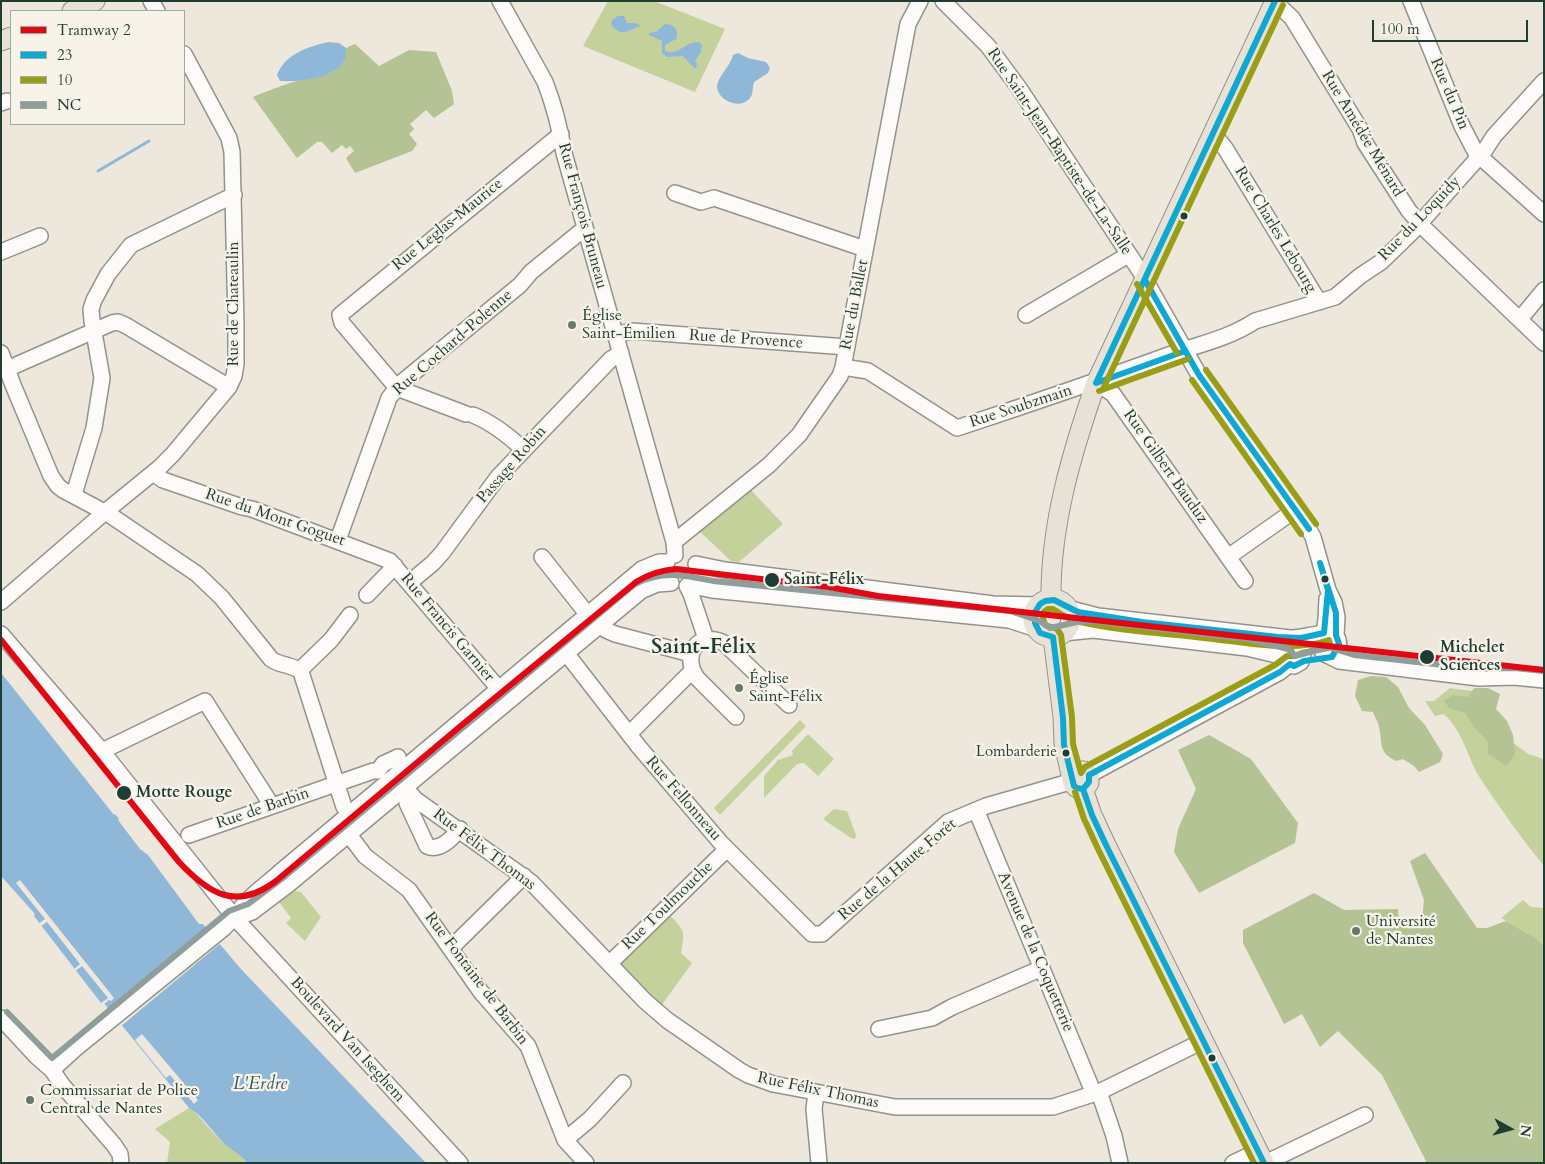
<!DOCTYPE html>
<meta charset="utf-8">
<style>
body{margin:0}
#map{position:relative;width:1545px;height:1164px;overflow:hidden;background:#ede7dc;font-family:Cardo,serif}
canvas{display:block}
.frame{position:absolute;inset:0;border:2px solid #1f3d34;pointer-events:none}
.legend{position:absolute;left:10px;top:10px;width:175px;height:115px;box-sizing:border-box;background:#f7f3e8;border:1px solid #a1aaa0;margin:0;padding:6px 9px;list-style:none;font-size:15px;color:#1f3d34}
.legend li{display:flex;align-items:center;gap:10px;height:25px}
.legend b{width:25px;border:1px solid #a1aaa0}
.north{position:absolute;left:1485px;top:1104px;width:50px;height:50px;-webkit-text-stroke:4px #f7f3e8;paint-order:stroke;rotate:97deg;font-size:14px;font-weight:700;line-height:20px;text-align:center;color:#1f3d34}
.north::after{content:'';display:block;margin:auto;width:18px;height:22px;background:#1f3d34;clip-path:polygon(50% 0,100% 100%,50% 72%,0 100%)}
.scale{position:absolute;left:1372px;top:20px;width:156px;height:22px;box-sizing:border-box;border:2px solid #1f3d34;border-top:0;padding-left:6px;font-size:15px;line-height:18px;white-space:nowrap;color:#1f3d34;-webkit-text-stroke:4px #f7f3e8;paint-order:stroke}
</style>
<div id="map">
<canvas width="1545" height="1164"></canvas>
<div class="frame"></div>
<ul class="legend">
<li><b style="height:6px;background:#e30613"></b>Tramway 2</li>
<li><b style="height:6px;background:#0ea8d3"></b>23</li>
<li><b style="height:6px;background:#9a9e17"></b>10</li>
<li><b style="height:6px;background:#8f9e9a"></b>NC</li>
</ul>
<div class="north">N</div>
<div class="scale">100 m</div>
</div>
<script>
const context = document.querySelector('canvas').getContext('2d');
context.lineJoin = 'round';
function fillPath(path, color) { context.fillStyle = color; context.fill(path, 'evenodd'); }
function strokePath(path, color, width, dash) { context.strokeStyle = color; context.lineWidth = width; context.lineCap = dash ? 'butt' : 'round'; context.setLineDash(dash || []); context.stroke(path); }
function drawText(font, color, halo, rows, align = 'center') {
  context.font = font + ' Cardo,serif'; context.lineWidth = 4.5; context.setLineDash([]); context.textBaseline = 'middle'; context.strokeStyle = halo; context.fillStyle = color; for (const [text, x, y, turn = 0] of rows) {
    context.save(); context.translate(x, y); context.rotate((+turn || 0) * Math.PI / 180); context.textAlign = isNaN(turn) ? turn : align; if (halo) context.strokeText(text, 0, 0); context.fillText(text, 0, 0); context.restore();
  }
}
fillPath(new Path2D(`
 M608,1h46l71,28 -30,63 -112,-46z
 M750,489l33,35 -44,38 -8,-1 -33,-31z
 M1450,688l29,4 12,34 37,28 16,5v107c-23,-28 -44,-58 -64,-88 -13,-21 -17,-47 -36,-64l-9,2 -10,-15h9z
 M800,720l6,6 -86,89 -6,-7z
 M808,734l26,25 -16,17 -14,-13 -7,1 -33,34v-22l14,-16 15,-5 -1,-4z
 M834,809l13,2 9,24 -1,4 -4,-1 -28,-19z
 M295,891l6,1 20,25 -16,24 -19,-18 5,-5 -12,-16z
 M1523,900l8,7 13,1v37l-10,-8 -33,-19z
 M670,915c15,17 15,15 11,38l11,10 -31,43 -40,-40v-4z
 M189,1108l5,3c9,10 17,20 26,29 10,8 20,12 27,23h-80l3,-21 -15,-13z`), '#c5d19b');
fillPath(new Path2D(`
 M355,44l24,22 30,-16 27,2 16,39 2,13 -20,14 -8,-8 -16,14 4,5 -5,5 8,10 -5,7 -57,22 -9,-15 8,-7 -4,-5 -4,3 -4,-4 -10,8 -10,-11h-5l-20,16 -44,-61c12,-5 24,-10 37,-14 21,-8 55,-4 56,-35z
 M1371,676l15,1 12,10 11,21 16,17 18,29 -3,8 -21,10 -5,-6 -11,-7 -7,2c-18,-9 -13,-16 -17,-34 -1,-5 -4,-10 -6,-15l-11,-1 -7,-15 3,-16z
 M1474,688h14l12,6 -4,15 11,12 6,14 2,19 -8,12 -19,-12v-12l-13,-14 -10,-15 -15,-4 -6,-8 9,-6 15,2z
 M1209,735l42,24 47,64 -3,20 -96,50 -25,-41 4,-23 18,-40 -18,-39z
 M1425,853l52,75h10l19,-7 28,16 10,8v218h-117l-45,-88 -44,-44 -18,16 -18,-33 -18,10 -41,-81v-13l71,-37 30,17 54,-1 1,12 23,-1 2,-20 -14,-39z`), '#b3c394');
fillPath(new Path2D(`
 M618,16h6l3,7h9l5,3c-13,3 -16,13 -30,-1l1,-5z
 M665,24c10,0 14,6 11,15l-11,6v6c12,6 21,-10 34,-9l3,3 -1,7 -6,9 2,3 -1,4h-2l-11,-12 -16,1 -5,-4v-12l-13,-6v-2l7,-1z
 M329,42l10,1 7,5c0,3 0,8 -1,11 -10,20 -46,23 -65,22l-3,-6c8,-21 32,-29 52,-33z
 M738,53l10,5 18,4 4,6 -2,5 -14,9c-2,6 0,14 -6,18 -10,9 -30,0 -31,-13 0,-10 13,-20 16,-32z
 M1,671l1,3 112,141 1,-1 4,5 -1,1 22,29 8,6 51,69h4l37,44 186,195h-179c-6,-9 -13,-11 -21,-18 -12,-10 -23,-30 -37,-37l-86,-106 -2,1 -67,-87 1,-2 -34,-38z`), '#8fb7d8');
fillPath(new Path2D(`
 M20,880l94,118 -3,3 -2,-1 -6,5 -2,-2 7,-5 -26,-32 -8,6 -1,-2 7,-6 -33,-42 -7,5 -3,-2 8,-6 -29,-36z
 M208,926l14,16 -102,85 -13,-16z
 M142,1034l56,66 -4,4 -24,-29 -4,3 -31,-38z`), '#ede7dc');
strokePath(new Path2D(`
 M98,171l51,-30`), '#8fb7d8', 3);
const minor = new Path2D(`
 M151,1l6,10
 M500,1l45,81c9,23 15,47 19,71l110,389 1,13
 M943,1l45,45 31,42 121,183 59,104 109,153 5,9 15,53 6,12 3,15 -1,18
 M1411,1l51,125 14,27 68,61
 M1275,2l17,16 68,111 5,14 44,68 16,18 119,114
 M1,103l6,-2
 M1213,133l12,15 94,154
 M675,193l26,9 13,-4 151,51
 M1,252l39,-16
 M1026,315l102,-60
 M1520,319l24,-29
 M615,335l17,-4 215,16
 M1,353l12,32 38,91 7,10 5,4 47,25 87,59 25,24 49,61c9,7 22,5 30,13l43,135
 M843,367l25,4 89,57c70,-23 140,-47 209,-72 30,-11 62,-17 89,-35l80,-24 25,-21 21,-14 32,-31 72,-81 9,-14 50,-55
 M7,369l105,-46 6,-1 7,3 104,62
 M1096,383l17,11 115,163 67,-47
 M466,414l-69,-26 -55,-65 -2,-8 221,-181
 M473,415c20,8 35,20 51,35
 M153,473l10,7 79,27 10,2 138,52 109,128
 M74,494l20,-66 8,-50 -10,-57 -1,-12 3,-9 14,-26 23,-29 103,-50
 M338,540l51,-142 12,-15 119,-98 11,-13 54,-44
 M674,542l95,-77 30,-30 41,-59 3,-9 65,-343 12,-23
 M542,557l46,58
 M1228,557l17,24
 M696,564l29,6 268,34 46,1
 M409,583l24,-20 9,-10 56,-76 113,-118 10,-6
 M688,585l24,5 297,30 28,9
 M687,586l4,8 15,45
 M367,595l28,-29
 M1327,599c-1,11 0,22 -3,32 -1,5 -4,7 -4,12 0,1 1,6 2,8 3,5 11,6 17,10l140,17 35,-1 30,3
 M1,602l104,-90 54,-44 14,-14 56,-67 5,-11 2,-12v-39l-4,-173 -3,-14 -45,-84
 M1067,608l31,8 192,22c12,1 37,-9 46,-3 5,9 3,15 -4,22
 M602,624l4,6 9,4 76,20
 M1063,633l30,-3 154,18 38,9
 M1,634l101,117 133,167 225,245
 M566,653l73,94 82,96 91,91h10l126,-112 38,-16 80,-23 6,-3
 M1286,659l4,5 4,2 7,-4c4,-10 1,-16 -6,-23
 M300,670l31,-30 19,-25
 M736,717l-39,-39c-16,-23 1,-48 27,-35l65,62
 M629,734l63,-63
 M102,751l103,-50 62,97 4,8
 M1089,775l191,-103 10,-8
 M405,787l10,12 116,83 114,119 22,19 72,50 9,5 25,9 122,23h158l46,-15 104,-51
 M407,803l20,43c13,6 25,-8 33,-17
 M976,810l118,284
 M189,835l184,-64h5l5,-7 15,-7
 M353,840l12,16 44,34 72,102 47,54 37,94 21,23
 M235,918l17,-6 37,-28 352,-293 16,-7 14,-1
 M451,948l73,-72
 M610,963l117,-114
 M1,1018l35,38 16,14 11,16 51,59 6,9 1,9
 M879,1029l53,-11 20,-11 90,-39
 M52,1070l23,-21 149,-121c9,-9 15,-19 24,-28 10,-10 21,-18 31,-27l363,-304 17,-7h8
 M1099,1092l15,44 6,27
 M816,1093l-2,16 5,54
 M565,1140l25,-21 33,-36
 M1233,1163l25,-12
 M1265,1163l100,-48`);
const major = new Path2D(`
 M72,11l23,-10
 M1,41l10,-4
 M1033 618a19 19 0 1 1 38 0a19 19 0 1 1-38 0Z
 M1051,600c-1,-75 21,-148 45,-217l179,-382
 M1053,637l10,80 1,26 9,41 4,4h8l4,-5v-8l-5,-4h-6l-6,5
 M1083,789l9,26 14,30 158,318`);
strokePath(minor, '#92938c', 18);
strokePath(major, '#92938c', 21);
strokePath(minor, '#fcfbfa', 15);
strokePath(major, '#e7e2d5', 19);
strokePath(new Path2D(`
 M1145,280l54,95
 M1199,375l110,154
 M1199,375l110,154
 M1096,383l179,-382
 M1096,383l89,-32
 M1320,563l16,50v22l3,9 -7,13 -28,4 -10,5 -4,-2 -10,8 -191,103v7l-6,7 -6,-1 -3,-2 -10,-41 -1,-27 -10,-81 -13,-4 -5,-10v-11l5,-8 5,-3 9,-1 24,12 64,10 136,15 23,1 23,-5 4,-43z
 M1083,789l9,26 14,30 158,318`), '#0ea8d3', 6);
strokePath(new Path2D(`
 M1137,284l40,69
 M1206,370l110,154
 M1192,380l109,154
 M1104,387l179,-382
 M1099,391l89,-32
 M1053,609l13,8 10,4c42,10 86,12 128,17 38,4 89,15 125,2l1,4 -2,4 -26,5 -8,3h-7l-12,9 -190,102 -4,6 -8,-29 -1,-27 -11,-82 -4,-6 -12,-4 -2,-7 1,-6 4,-3z
 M1075,792l9,27 14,30 156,314`), '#9a9e17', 6);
strokePath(new Path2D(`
 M7,1012l45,46 177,-147 19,-7 36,-27 351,-293c27,-14 50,-9 78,-3l297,30 30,10 10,7 27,-6 16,-1 155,18 40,10 7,7 33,-9 26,8 125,14 35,-1 30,3`), '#8f9e9a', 6);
strokePath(new Path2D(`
 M1,640l178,222c30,32 57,49 97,19l187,-157 173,-142c13,-8 25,-12 40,-13l153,18 49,9 666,74`), '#e30613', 6);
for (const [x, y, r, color] of [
 [1184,216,4.5,"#1f3d34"],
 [572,325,5,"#67786f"],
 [1325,579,4.5,"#1f3d34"],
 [772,580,8,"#1f3d34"],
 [1427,657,8,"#1f3d34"],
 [739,688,5,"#67786f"],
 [1066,753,4.5,"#1f3d34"],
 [124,793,8,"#1f3d34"],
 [1356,931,5,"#67786f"],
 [1212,1058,4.5,"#1f3d34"],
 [30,1100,5,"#67786f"]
]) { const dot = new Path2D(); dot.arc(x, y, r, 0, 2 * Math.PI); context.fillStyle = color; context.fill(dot); strokePath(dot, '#f7f3e8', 2); }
drawText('15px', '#1f3d34', '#f7f3e8', [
 ["Lombarderie",1057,753]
], 'right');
drawText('16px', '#1f3d34', '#f7f3e8', [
 ["Rue du Pin",1449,94,67],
 ["Rue Amédée Ménard",1362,134,59],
 ["Rue Saint-Jean-Baptiste-de-La-Salle",1059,152,56],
 ["Rue François Bruneau",582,216,75],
 ["Rue du Loquidy",1420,219,-46],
 ["Rue Leglas-Maurice",448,225,-39],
 ["Rue Charles Lebourg",1275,230,59],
 ["Rue de Chateaulin",234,304,-90],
 ["Rue du Ballet",855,305,-79],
 ["Rue de Provence",746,340,4],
 ["Rue Cochard-Polenne",453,343,-41],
 ["Rue Soubzmain",1021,407,-18],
 ["Passage Robin",512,465,-49],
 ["Rue Gilbert Bauduz",1165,467,55],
 ["Rue du Mont Goguet",275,518,19],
 ["Rue Francis Garnier",447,628,50],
 ["Rue Fellonneau",683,799,49],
 ["Rue de Barbin",263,809,-19],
 ["Rue Félix Thomas",484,850,37],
 ["Rue de la Haute Forêt",898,870,-40],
 ["Rue Toulmouche",668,906,-44],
 ["Avenue de la Coquetterie",1035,952,67],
 ["Rue Fontaine de Barbin",476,979,53],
 ["Boulevard Van Iseghem",347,1040,48],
 ["Rue Félix Thomas",818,1091,12]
]);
drawText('16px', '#1f3d34', '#f7f3e8', [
 ["Église",582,316],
 ["Saint-Émilien",582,334],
 ["Église",749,679],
 ["Saint-Félix",749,697],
 ["Université",1366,922],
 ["de Nantes",1366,940],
 ["Commissariat de Police",40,1091],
 ["Central de Nantes",40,1109]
], 'left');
drawText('bold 16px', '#1f3d34', '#f7f3e8', [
 ["Saint-Félix",784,580],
 ["Michelet",1440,648],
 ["Sciences",1440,666],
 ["Motte Rouge",136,793]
], 'left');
drawText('italic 18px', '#355c65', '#f7f3e8', [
 ["L'Erdre",260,1085]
]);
drawText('bold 21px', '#1f3d34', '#f7f3e8', [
 ["Saint-Félix",704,648]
]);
</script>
